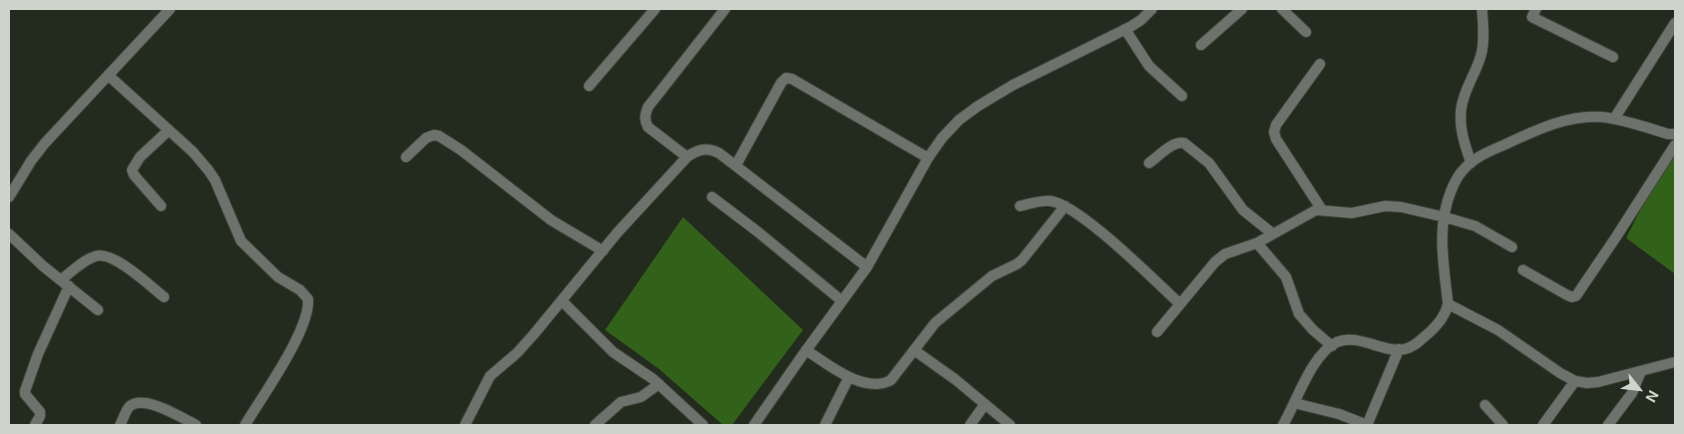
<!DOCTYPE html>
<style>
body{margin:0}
#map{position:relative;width:1684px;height:434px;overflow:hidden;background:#222b1e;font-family:Inter,sans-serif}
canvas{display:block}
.frame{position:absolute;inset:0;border:10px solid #ced4cb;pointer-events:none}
.north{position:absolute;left:1614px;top:364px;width:50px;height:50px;-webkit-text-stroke:4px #222b1e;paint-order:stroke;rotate:119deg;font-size:14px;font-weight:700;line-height:20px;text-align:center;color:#ced4cb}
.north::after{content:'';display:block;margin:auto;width:18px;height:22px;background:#ced4cb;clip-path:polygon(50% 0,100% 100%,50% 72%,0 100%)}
</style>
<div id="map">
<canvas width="1684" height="434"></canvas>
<div class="frame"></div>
<div class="north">N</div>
</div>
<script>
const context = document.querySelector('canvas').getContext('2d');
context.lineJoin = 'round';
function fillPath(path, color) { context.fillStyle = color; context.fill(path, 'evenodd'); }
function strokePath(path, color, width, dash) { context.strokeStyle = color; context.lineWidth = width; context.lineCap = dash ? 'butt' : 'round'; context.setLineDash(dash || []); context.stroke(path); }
fillPath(new Path2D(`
 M1675,157v117l-49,-36 20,-39 25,-39z
 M683,217l120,113 -71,95h-9l-64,-56 -54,-39z`), '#32611a');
const street = new Path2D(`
 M1282,9l24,23
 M1536,9l-4,8 81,40
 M1125,29l24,37 33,30
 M1201,45l41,-36
 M1320,64l-44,61 -2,7 2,7 46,71
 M108,75l85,77 16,19 6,9 26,61 37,36 22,13 8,9c3,30 -47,99 -63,126
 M589,86l66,-77
 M1614,119l61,-96
 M406,157l20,-19 8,-3 5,1 22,14 90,70 52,31
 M687,157l-39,-30c-4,-8 -3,-12 0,-20l77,-98
 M1149,163c10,-7 23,-22 35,-20l25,20 34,47 30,24
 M1471,163c-6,-18 -12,-34 -10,-53 2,-20 15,-36 20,-55 4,-14 2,-31 1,-46
 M736,165l45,-82 5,-5 6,1 136,79
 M9,197l22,-36 14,-18 125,-134
 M712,197l46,35 84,69
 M161,206l-27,-31 -2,-5 8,-13 29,-27
 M1020,206c9,-2 21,-6 30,-5 29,3 106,81 130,103
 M9,234l34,32 55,44
 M1257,243l29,34 13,37 14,16 19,16
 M1523,270l44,25 5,2 4,-1 40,-59 59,-92
 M61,280c10,-8 22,-20 35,-24 18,-5 54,30 68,41
 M562,301l51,51 40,27 50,46
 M1448,304l50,26 62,43 15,8 12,2 11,-1 77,-20
 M1157,332l58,-70 10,-8 32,-11 59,-33 36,3 33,-7 16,1 43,10 31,9 37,21
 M806,350c21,14 59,45 85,30l44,-57 57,-47 25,-12 5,-4 43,-54
 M914,350l42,30 54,45
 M1294,403l45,11 28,11
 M1485,405l18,20
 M35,425l5,-9v-4l-15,-18v-3l13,-37 31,-68
 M120,425c3,-5 5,-13 9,-18 14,-14 53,11 67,18
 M465,425l25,-49 27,-23 17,-19 83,-101 70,-76c11,-8 20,-10 32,-4l148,114
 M595,425l26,-23 20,-5 18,-13
 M754,425l48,-69 65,-89 61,-109 14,-20 17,-18 19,-14 35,-21 117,-58 11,-7 11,-11
 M825,425l24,-48
 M970,425l15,-21
 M1283,425c13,-22 29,-72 54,-83 22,-9 47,12 68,7 10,-2 17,-11 25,-17 9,-9 15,-16 18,-28 -4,-38 -12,-77 3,-113 3,-8 8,-17 14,-23 10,-11 25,-17 39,-23 30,-14 64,-31 98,-28 21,2 46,11 66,17h7
 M1367,425l32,-76
 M1543,425l32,-44
 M1608,425l24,-32 9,-22`);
strokePath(street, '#3e463a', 12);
strokePath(street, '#6e726c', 10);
</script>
